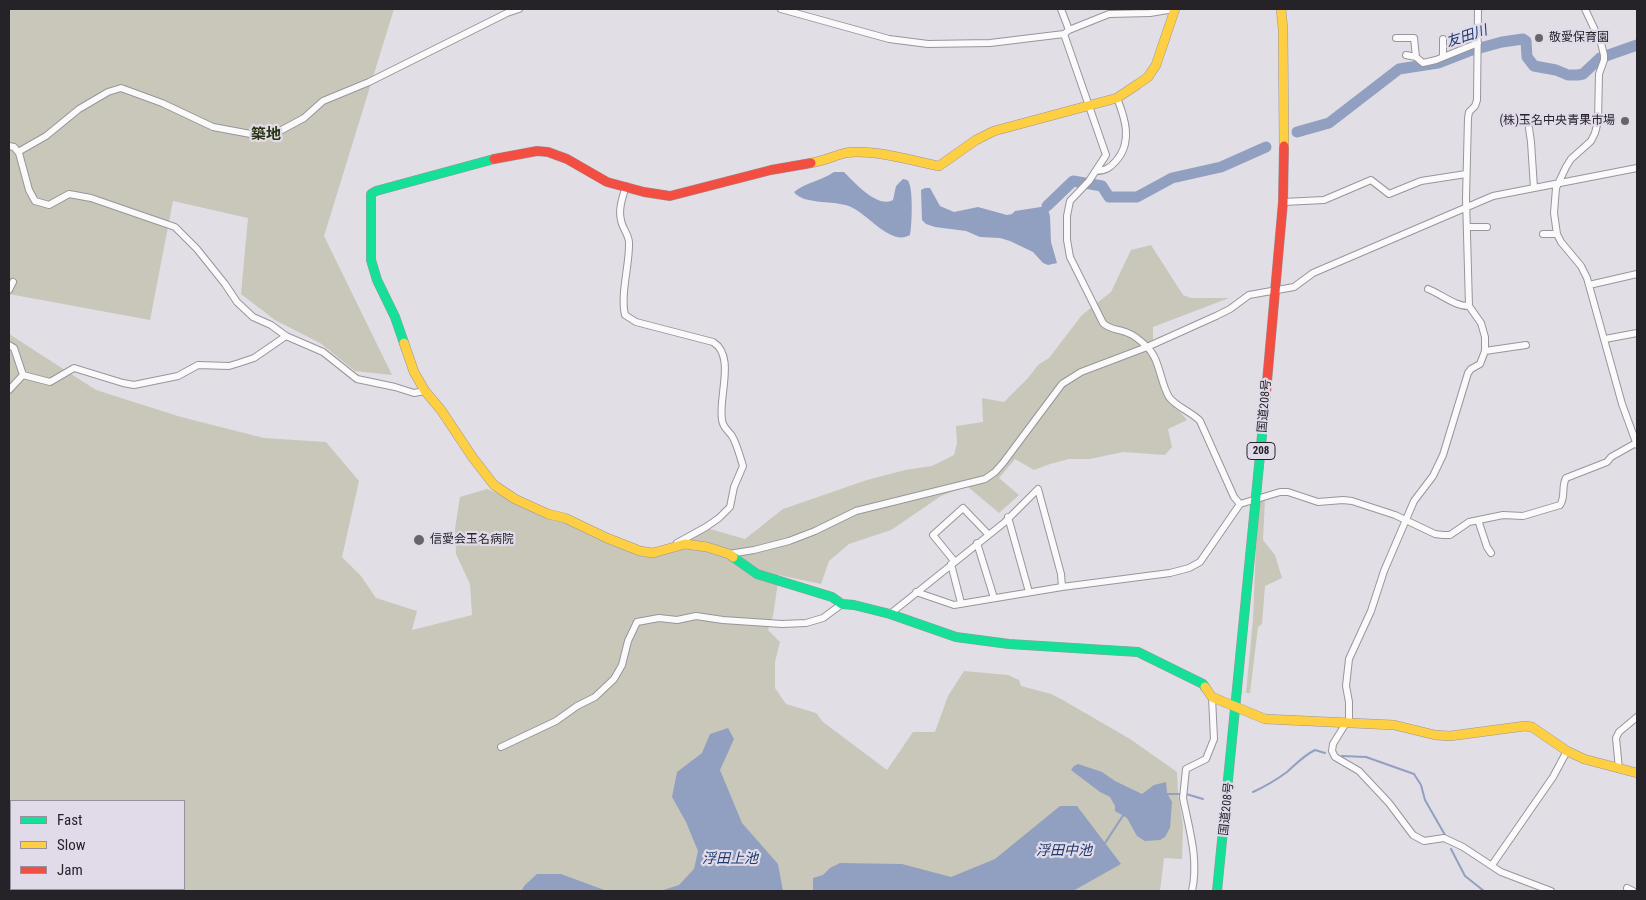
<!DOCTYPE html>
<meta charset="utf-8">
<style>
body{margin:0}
#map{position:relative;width:1646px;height:900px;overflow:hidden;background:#e2dee6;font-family:"Roboto Condensed",sans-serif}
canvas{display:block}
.frame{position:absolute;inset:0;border:10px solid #262328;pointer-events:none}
.legend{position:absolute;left:10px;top:800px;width:175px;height:90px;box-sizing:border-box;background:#e1dbe9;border:1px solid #96919c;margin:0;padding:6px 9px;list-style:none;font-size:15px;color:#262328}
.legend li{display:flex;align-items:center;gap:10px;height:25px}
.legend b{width:25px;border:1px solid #96919c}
</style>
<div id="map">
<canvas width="1646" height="900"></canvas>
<div class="frame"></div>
<ul class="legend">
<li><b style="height:6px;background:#16e098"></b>Fast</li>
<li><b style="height:6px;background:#ffcf43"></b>Slow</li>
<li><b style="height:6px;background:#f24e42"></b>Jam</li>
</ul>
</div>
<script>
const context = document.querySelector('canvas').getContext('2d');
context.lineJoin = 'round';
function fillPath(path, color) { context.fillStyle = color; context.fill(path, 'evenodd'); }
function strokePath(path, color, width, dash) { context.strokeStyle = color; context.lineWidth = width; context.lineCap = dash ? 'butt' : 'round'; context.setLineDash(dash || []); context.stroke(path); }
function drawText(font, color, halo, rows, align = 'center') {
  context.font = font + ' "Roboto Condensed","Noto Sans JP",sans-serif'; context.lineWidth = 4.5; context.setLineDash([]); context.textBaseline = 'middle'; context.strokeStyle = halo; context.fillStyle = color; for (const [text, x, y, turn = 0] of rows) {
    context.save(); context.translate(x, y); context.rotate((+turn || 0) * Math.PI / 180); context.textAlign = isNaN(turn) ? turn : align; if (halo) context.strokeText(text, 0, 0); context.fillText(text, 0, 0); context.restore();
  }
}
fillPath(new Path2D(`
 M9,9h385l-70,227 68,139 -37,-4 -35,-28 -45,-23 -34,-26 7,-76 -75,-17 -23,119 -141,-26z
 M1151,245l32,50 8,3h38l-76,29v23l12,45 22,25 -19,9 4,18 -7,8 -42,-3 -33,7h-21l-19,5 -16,6 -19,-11 -16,19 20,17 -20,18 -32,-27 -26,10 -50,34 -42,14 -20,17 -8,23 -42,-9 -6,41 -5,14 12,12 -5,20v26l11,16 30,9 7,9 64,48 26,-38h22l13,-36 16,-25 44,4 11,5 2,6 30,8 10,5 69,40 47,33 1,21 5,33 -1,33 -18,-1 -4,33h-1151v-557l87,56 85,27 83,21 62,4 33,39 -17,76 19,19 15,22 41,13 -5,19 60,-15 -2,-31 -14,-30 -1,-25 5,-32 27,-8 120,49 49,12 54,-21 35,10 38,-30 84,-29 38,-10 27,-4 22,-11 3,-12 -1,-17 27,-4 -1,-24 22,4 24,-24 10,-13 11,-7 33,-43 29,-23 20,-42zM11,801h173v88h-173z
 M1265,499l-2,41 12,15 7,23 -17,8 -3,38 -4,3 -8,66h-4l7,-73 3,-74 4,-45z`), '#c8c7b9');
fillPath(new Path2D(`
 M834,172h10c10,10 34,37 49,28l3,-14 7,-7c3,1 5,0 6,4 4,7 3,43 1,52 -18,11 -41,-19 -57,-27 -15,-9 -49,-2 -59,-16 12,-10 27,-11 40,-20z
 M925,188h5l10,18 14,6 24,-5 29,8 5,-1 3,-3 32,-5 3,10 1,26 6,21 -9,2 -5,-2 -10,-11 -23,-11 -10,-3 -20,-1 -14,-6 -31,-4 -9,-3 -4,-4 -1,-30z
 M728,728l6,11 -14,31 22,53 36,41 5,27h-123l19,-6 15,-16 4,-18 -12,-29 -14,-25 5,-25 25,-19 8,-19z
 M1078,764l24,8 13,9 27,13 12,-9 12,-3 1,11 5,9 -2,26 -5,9 -5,3 -15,1 -8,-5 -10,-18 -12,-7v-5l-5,-9 -10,-5 -29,-22 3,-4z
 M1060,806h17l44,58 -48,27h-260v-13l10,-3 7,-7 10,-5 62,1 49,13 44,-18z
 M537,874h24l46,17h-86l4,-6z`), '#91a0c0');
strokePath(new Path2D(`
 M1342,756l24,1 48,17 7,11 4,15 20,35
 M1253,792c11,-5 23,-12 34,-20 9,-8 16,-16 28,-22l10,3
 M1166,794h15
 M1186,794l17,5
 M1105,843l19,-29
 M1451,849l14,27 19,15`), '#91a0c0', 2);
strokePath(new Path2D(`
 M1297,132l32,-9 70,-54 39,-6 31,-12 33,-9 21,-3 3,2 1,16 7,9 22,4 12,5h10l5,-1 17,-16 37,-13
 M1047,206l26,-25 29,5 7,11h28l35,-19 49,-11 45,-20`), '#91a0c0', 11);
const street = new Path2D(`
 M781,9l108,30 39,5 62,-1 74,-9 5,-4 40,-16 41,-1 24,-4
 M1061,9l8,21
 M1585,9l16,34 3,12v5l-5,14 -1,47 -3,12 -4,8 -20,18 -5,8 -10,21 -2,25 3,21 4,8 20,24 6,12 35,126 15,41
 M1064,34l42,121 -17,26 -19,20 -3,15v24l3,17 33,66c6,7 17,6 25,10 6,2 14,9 19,14 13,12 13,35 22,50 7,10 23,15 31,24l34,76 6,7
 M1396,38h18l2,19 7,6 13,-3 42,-17
 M1443,39v18
 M1406,55l10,2
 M1529,128l2,14 3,46
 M9,146l5,1 5,6 10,37 6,11 14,4 20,-11 22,4 84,29 22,22 28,35 12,18 16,15 18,8 15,11 37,16 34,27 38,8 19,6 11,-2
 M18,152l28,-16 33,-27 29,-17 13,-4 41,15 51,24 43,8 22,-3 26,-14 19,-17 46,-19 138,-69 12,-4
 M1096,171c9,0 14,-3 20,-10 17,-19 9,-43 1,-63
 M626,186c-3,10 -8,23 -5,34 1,8 7,13 8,22 1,21 -9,52 -4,73l11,7 77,20c23,14 5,55 9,78 1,8 6,10 10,16 5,8 8,21 11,30l-9,21 -4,20 -11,11 -13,9 -29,16
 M1283,202l41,-2 47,-20 18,14 32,-13 45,-7
 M1467,227h20
 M1543,234h14
 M1589,285l48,-11
 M1428,289c13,5 28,18 41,17
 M9,290l4,-8
 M1605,339l32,-6
 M9,345l5,3 9,27 27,7 24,-14 49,15 11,2 44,-9 20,-11 31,1 10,-3 15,-5 32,-22
 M1485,351l41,-6
 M9,390l14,-15
 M1008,517l21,75
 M1478,520l9,27 4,6
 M977,543l17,55
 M729,554l25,-4 35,-9 26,-10 41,-20 129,-32 10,-7 8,-9 59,-79 19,-12 66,-25 69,-31 14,-7 19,-14 45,-8 19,-14 180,-77 144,-28
 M955,562l-22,-27 30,-27 25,26
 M951,564l10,39
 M916,592l38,13 108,-18
 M890,614l115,-92 33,-33 23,85 1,13 108,-14 19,-5 11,-6 40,-58 40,-12h8l30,10 25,-2 9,1 43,14 40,19 8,1h7l19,-13 34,-7 20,1 37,-11c6,-8 1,-18 6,-27l41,-16 4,-5 25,-14
 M1346,723l-13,21 -1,7 3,6 24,14 30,32 24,32 11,6 20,-3 19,9 38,25 50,19
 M1349,723v-21l-3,-16 3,-27 22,-48 13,-40 30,-70 19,-25 10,-21 25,-82 3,-4 9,-5 5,-13v-14l-4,-14 -12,-17 -3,-108 2,-80 1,-6 6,-6 2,-6 1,-91
 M501,747l55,-26 21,-15 18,-9 19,-18 8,-14 6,-24 9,-19 22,-4 18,2 19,-4 27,4 59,4 24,-1 17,-5 19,-14
 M1619,769l-3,-31 3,-6 18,-15
 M1492,865l61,-88 14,-26
 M1627,888l6,3
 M1192,891c7,-32 -3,-62 -9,-93l3,-29 20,-10 8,-20 -2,-42`);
const fast = new Path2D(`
 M404,343l-9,-26 -18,-37 -6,-20v-66l5,-3 118,-32
 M733,557l24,17 75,23 10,7 12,1 36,9 66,23 53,7 129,8 65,32 2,3
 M1217,891l47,-476`);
const slow = new Path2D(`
 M1281,9l2,20 1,117
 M811,163c12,-2 23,-7 34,-10 26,-5 68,8 94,13l37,-26 18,-9 123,-33 21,-14 10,-7 8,-12 19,-56
 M404,343l10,29 11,19 16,19 32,48 21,27 21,14 33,15 17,4 42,20 33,13 13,2 32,-9 22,3 22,7 4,3
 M1205,687l7,10 53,22 129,6 41,10 15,1 75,-10 7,1 35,24 17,8 53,14`);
const jam = new Path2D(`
 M494,159l43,-8 11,1 19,7 40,23 37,10 26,4 101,-26 40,-7
 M1264,415l19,-213 1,-56`);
strokePath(street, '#98959b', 8);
strokePath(fast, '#98959b', 10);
strokePath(slow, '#98959b', 10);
strokePath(jam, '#98959b', 10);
strokePath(street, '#fbfafb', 6);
strokePath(fast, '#16e098', 9);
strokePath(slow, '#ffcf43', 9);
strokePath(jam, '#f24e42', 9);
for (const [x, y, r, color] of [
 [1539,38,5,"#68646a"],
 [1625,121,5,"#68646a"],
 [419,540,6,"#68646a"]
]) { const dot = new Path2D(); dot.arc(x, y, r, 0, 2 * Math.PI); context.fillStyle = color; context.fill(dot); strokePath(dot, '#e1dbe9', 2); }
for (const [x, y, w] of [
 [1261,451,28]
]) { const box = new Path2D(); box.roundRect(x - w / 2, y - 8.5, w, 17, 4); context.fillStyle = '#e1dbe9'; context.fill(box); strokePath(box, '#262328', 1); }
drawText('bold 11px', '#262328', null, [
 ["208",1261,451]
]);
drawText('12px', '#262328', '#e1dbe9', [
 ["敬愛保育園",1549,38],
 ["(株)玉名中央青果市場",1615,121,"right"],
 ["信愛会玉名病院",430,540]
], 'left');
drawText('12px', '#262328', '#e1dbe9', [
 ["国道208号",1265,406,-85],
 ["国道208号",1227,809,-84]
]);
drawText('italic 14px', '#1c3a6e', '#e1dbe9', [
 ["友田川",1467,37,-18],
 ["浮田中池",1064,851],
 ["浮田上池",730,859]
]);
drawText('bold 15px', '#26330e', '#e1dbe9', [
 ["築地",266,135]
]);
</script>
